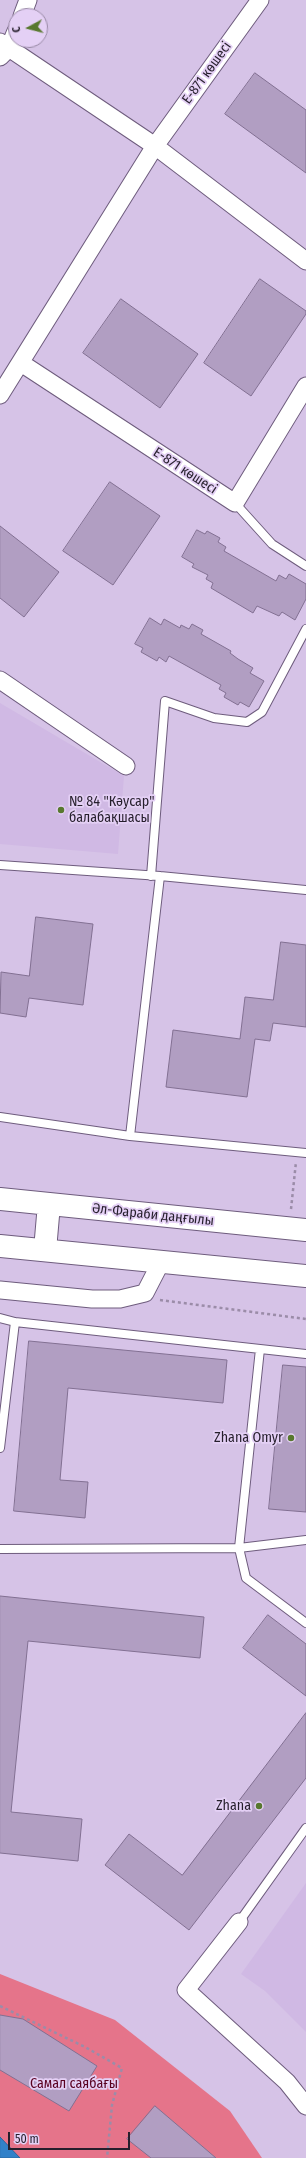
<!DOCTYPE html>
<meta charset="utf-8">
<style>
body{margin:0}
#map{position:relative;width:306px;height:2158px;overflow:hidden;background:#d6c3e7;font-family:"Fira Sans Condensed",sans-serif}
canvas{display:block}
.north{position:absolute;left:8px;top:8px;width:40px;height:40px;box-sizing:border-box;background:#e4d0f5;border:1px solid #9889a5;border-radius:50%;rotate:263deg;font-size:11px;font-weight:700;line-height:16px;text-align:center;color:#261f2c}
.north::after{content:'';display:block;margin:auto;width:14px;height:18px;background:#58782e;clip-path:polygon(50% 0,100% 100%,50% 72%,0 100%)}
.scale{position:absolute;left:8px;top:2132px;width:122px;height:18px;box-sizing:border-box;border:2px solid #261f2c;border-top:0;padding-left:5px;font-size:12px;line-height:14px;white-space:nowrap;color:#261f2c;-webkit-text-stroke:3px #e4d0f5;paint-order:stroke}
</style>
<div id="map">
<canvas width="306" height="2158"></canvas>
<div class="north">С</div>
<div class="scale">50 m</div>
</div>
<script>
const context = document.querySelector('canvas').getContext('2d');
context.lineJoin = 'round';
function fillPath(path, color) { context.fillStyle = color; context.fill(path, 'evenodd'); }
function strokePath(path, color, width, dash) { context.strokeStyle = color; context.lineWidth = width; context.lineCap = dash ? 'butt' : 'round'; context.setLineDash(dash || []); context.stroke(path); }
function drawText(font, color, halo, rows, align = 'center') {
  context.font = font + ' "Fira Sans Condensed",sans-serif'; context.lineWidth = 3.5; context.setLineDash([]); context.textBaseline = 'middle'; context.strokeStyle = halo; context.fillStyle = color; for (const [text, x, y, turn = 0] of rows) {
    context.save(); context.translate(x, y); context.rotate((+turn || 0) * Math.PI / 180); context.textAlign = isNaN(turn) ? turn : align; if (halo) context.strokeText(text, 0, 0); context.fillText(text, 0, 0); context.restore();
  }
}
fillPath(new Path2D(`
 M0,703l124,73 -6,78 -118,-10z
 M306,1883v149l-41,-41 -24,-17z`), '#d0b9e4');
fillPath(new Path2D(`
 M0,1974l115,46 115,91 32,47h-262z`), '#e5748a');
const water = new Path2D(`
 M0,2137l20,21h-20z`);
fillPath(water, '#3181c9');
strokePath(water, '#2e649a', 1);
const building = new Path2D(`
 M255,73l51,37v63l-81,-59z
 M260,279l46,32v3l-55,82 -47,-33z
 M121,299l77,55 -38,54 -77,-55z
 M110,482l50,34 -47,69 -50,-34z
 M0,526l59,46 -35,45 -24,-19z
 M197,530l8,4 2,-3 13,7 -2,4 8,5 -2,4 52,30 3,-6 7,4 3,-5 17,10v15l-11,21 -13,-8 -3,4 -22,-10 -4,7 -42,-25 2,-5 -7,-4 2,-4 -16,-8 2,-3 -12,-7z
 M150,618l11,7 3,-6 16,9 1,-3 8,4 3,-5 11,6 -2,4 30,17 -1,2 8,6 15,9 -3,5 14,8 -15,26 -9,-5 -2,3 -14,-8 2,-4 -7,-4 2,-4 -52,-29 -3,6 -7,-5 -2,4 -16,-9 2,-4 -8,-4z
 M36,917l57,7 -10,81 -54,-7 -3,19 -26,-4 1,-41 28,4z
 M281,942l25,3v82l-33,-4 -3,18 -15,-2 -8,58 -81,-10 7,-57 67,9 5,-42 28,3z
 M29,1341l198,19 -4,43 -155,-15 -8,92 28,2 -3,36 -71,-7z
 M283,1365l23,2v145l-37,-3z
 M0,1596l204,21 -4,41 -172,-17 -17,171 71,7 -4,42 -78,-8z
 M268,1615l38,29v52l-63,-48z
 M306,1713v65l-117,152 -84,-65 24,-31 53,41z
 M0,2015l23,4 74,47 -28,45 -69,-41z
 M155,2106l61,52h-65l-24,-19z`);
fillPath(building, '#b19ec2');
strokePath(building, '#827092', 1);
const lane = new Path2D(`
 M235,503l37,41 34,22
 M0,865l160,11 146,14
 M151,876l14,-175 49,17 33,4 15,-10 44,-83
 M0,1117l130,19 176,17
 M130,1136l30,-260
 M0,1318l15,4 291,32
 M260,1349l-21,199 7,30 60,45
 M0,1448l15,-126
 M0,1549l239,-1 67,-8
 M239,1922l67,-94`);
const street = new Path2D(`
 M22,16l6,-16
 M0,42l155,104 151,115
 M0,57l9,-9 7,-17
 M21,363l214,140 71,-117
 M0,395l155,-249 105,-146
 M0,680l126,86
 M0,1290l92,9h28l25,-6 16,-31
 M239,1922l-53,68 101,92 19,24`);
const secondary = new Path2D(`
 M0,1199l306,31
 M0,1246l306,30
 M45,1250l4,-46`);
strokePath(lane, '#6e5c7d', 10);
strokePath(street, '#6e5c7d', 19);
strokePath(secondary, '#6e5c7d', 24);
strokePath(new Path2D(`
 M291,1209l5,-47
 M160,1300l146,19
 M0,2006l85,41 37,21 -10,37 -5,53`), '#9b8ca8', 2.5, [3, 3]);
strokePath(lane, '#fff', 8);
strokePath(street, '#fff', 17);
strokePath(secondary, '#fff', 22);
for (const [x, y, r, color] of [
 [61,810,4,"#58782e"],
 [291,1438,4,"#58782e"],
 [259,1806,4,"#58782e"]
]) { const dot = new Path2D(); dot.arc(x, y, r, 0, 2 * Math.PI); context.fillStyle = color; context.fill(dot); strokePath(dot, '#e4d0f5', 1.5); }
drawText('14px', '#261f2c', '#e4d0f5', [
 ["Е-871 көшесі",207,73,-54],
 ["Е-871 көшесі",185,471,33],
 ["Әл-Фараби даңғылы",153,1215,6]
]);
drawText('14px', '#261f2c', '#e4d0f5', [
 ["№ 84 \"Кәусар\"",69,802,"left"],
 ["балабақшасы",69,818,"left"],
 ["Zhana Omyr",283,1438],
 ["Zhana",251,1806]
], 'right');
drawText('14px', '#590120', '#e4d0f5', [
 ["Самал саябағы",74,2084]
]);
</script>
